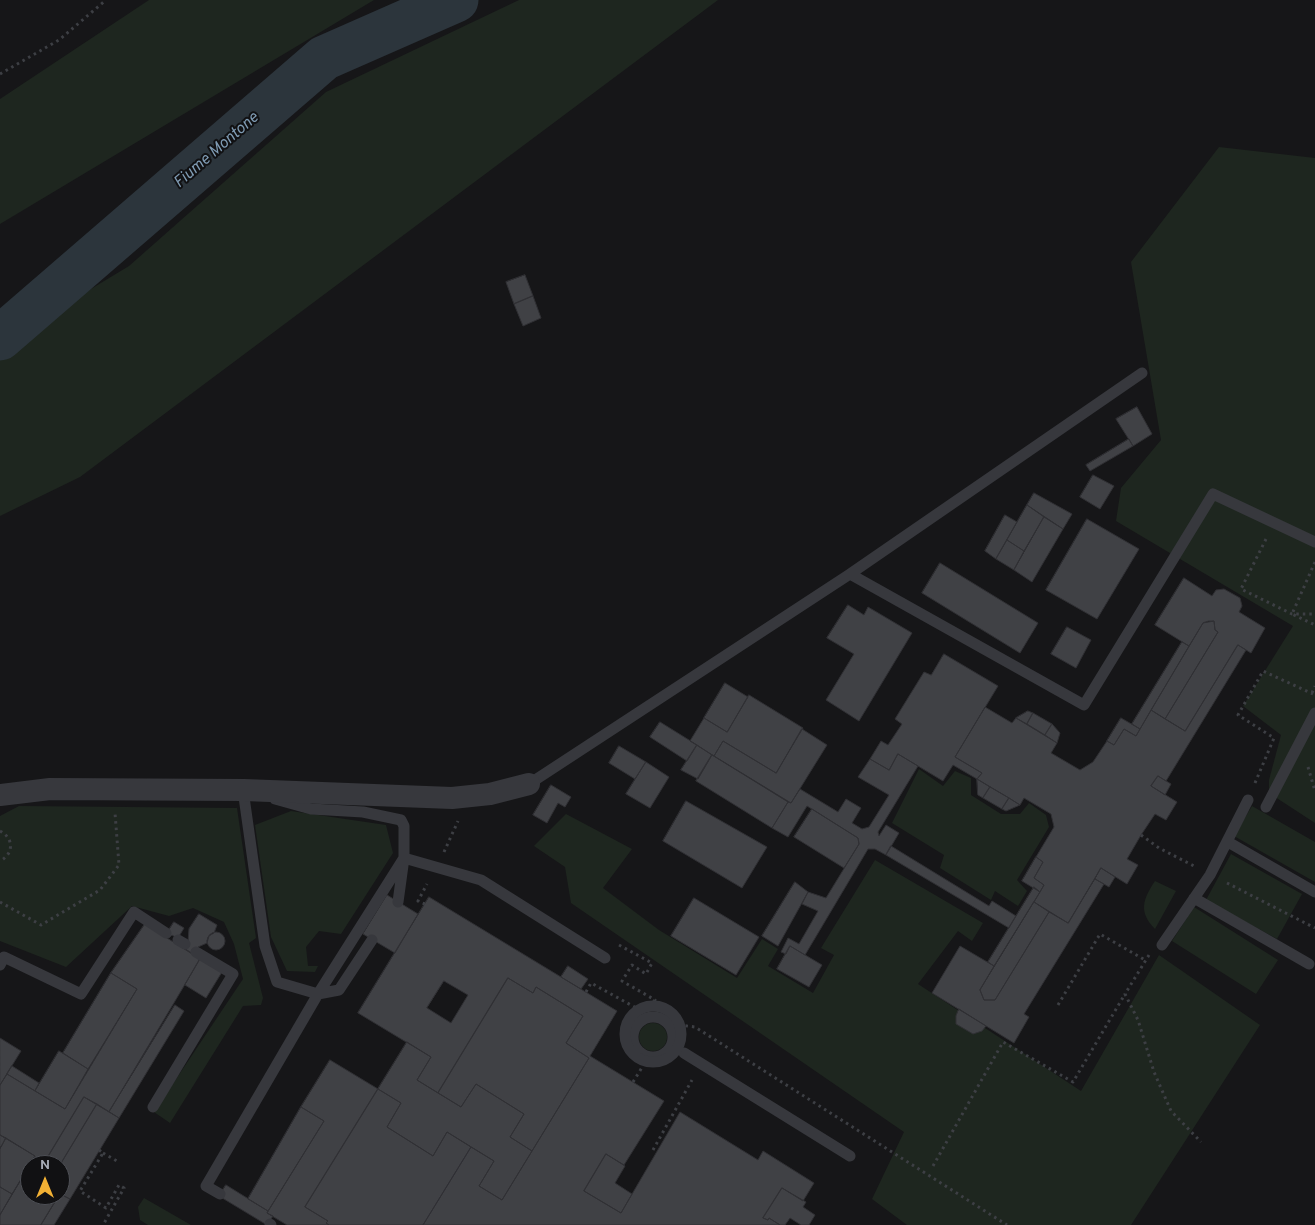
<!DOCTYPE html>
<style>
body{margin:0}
#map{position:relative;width:1315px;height:1225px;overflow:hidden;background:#161618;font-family:Overpass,sans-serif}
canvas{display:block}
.north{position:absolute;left:20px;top:1155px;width:50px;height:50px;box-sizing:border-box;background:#111113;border:1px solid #4d4f55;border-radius:50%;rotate:0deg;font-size:14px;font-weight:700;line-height:20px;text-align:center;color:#a8adb8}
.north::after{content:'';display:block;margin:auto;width:18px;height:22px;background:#f2b134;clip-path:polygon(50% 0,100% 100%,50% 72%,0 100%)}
</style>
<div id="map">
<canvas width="1315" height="1225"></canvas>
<div class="north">N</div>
</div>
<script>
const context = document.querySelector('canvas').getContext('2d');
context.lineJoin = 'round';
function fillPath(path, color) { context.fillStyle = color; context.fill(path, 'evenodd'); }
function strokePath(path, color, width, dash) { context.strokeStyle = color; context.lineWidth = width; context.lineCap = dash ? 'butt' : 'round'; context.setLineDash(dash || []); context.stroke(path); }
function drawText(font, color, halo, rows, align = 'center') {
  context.font = font + ' Overpass,sans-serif'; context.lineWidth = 4; context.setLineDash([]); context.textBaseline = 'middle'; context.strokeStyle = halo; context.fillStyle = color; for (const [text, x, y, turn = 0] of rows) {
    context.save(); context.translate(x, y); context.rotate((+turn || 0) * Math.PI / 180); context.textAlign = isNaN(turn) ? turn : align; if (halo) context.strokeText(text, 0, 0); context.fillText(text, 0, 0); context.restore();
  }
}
fillPath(new Path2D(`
 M149,0h225l-374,224v-125z
 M519,0h199l-638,477 -80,39v-172l129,-78 197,-174z
 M1219,147l96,11v665l-46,-30v-13l12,-45 -38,-29 50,-80 -177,-105 5,-33 40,-48 -30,-178z
 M919,769l24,17 12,-15 16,7v17l30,19h19l9,-11 17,12 3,12 -32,53 10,11 -9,15 -23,-15 -4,9 -51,-32 4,-13 -52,-32z
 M19,806l218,2 19,130 -7,5 14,55 -2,7 -18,1 -73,117 -16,-11 89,-133 -9,-35 -10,-22 -31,-14 -24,8 -37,-10 -66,61 -66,-26v-125z
 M1252,806l63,36v40l-81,-46z
 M291,811l95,14 7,28 -52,81 -22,-3 -13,16 2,19h10l-3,6 -28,-1 -16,-34 -16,-112z
 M566,814l66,35 -29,39 56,42 78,48 25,-39 16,10 -10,17 45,27 21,-38 -13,-7 54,-88 108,63 -11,18 -14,-10 -40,53 163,107 78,-136 101,70 -129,200h-224l-35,-26 32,-67 -333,-229 -6,-36 -31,-21z
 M1231,854l71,40 -25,45 -71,-39z
 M1155,881l21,10 -21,38c-17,-17 -12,-30 0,-48z
 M1194,907l84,53 -22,34 -84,-53z
 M639 1037a14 14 0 1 1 28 0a14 14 0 1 1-28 0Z
 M144,1198l47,27h-43l-8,-5 -2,-13z`), '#1e261f');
strokePath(new Path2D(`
 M0,338l324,-280 132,-58`), '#2c353c', 45);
const building = new Path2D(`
 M525,275l8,21 -19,8 -8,-22z
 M533,296l8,22 -18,8 -9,-22z
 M1137,407l15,27 -19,12 -17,-27z
 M1129,439l4,7 -43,25 -4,-6z
 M1093,475l21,11 -14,23 -20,-12z
 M1034,493l38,21 -9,15 -36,-24z
 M1027,505l17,12 -20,34 -17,-11z
 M1005,515l12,7 -21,37 -11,-8z
 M1044,517l19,12 -31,53 -18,-12z
 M1087,519l52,30 -42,70 -51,-29z
 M1007,540l17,11 -10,19 -18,-11z
 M940,563l98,60 -18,30 -98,-60z
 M1184,578l28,18 4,-6 8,-1 16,9 2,8 -3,6 26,16 -14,25 -13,-8 -53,86 -20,-12 53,-87 -3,-2 -1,-9 -11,2 -14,23 -34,-21z
 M848,605l16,10 4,-8 44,26 -53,88 -33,-21 28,-46 -27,-16z
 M1209,621h5l1,9 3,2 -53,87 -14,-9 52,-87z
 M1067,627l24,13 -15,28 -25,-14z
 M1182,642l7,4 -49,83 -8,-5z
 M1238,645l8,5 -80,131 -8,-5 -7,10 26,16 -11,18 -11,-6 -14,21 -14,24 11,6 -11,19 -26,-16 -33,55 -34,-21 10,-17 -10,-7 9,-16 -7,-5 18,-30 -3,-13 -27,-16 -4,7 -11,-7 -32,-19 5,-6 -27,-16 30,-50 27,16 4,-5 41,25 -6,10 29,17 13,-8 14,-21 7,4 10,-16 12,7 15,-26 34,21z
 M944,654l54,32 -43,71 27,16 -5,6 -24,-14 -10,16 -45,-27 -9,16 -19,-11 11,-18 7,4 14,-21 -7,-5 29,-47 7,3z
 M725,683l23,14 -21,35 -23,-14z
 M749,695l54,33 -27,45 -53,-32 -9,15 -24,-15 14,-23 23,14z
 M1028,711l5,2 -6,11 -11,-6z
 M1033,713l19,11 -7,11 -18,-11z
 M1121,718l19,11 -4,7 -12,-7 -10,16 -7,-4z
 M660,722l37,23 -10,16 -37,-24z
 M1052,724l8,9 -3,10 -12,-8z
 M802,729l25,16 -36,58 -77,-47 9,-15 53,32z
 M697,745l15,10 -14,24 -17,-9z
 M619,746l27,16 -11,17 -26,-16z
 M898,754l20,12 -40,66 1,4 7,-11 13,8 -13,22 -11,-6h-7l-63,106 -15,-9 -4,8 -5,-2 7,-14 11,6 19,-33 -16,-7 6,-12 18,6 33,-54 -1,-6 -51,-32 -19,31 -16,-9 16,-26 3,1 9,-14 38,23 8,-13 15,9 -9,15 10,6 7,-2 20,-32 -31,-18 12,-18 19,11z
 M712,755l76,47 -16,26 -76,-47z
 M646,762l23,15 -19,31 -24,-14z
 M1158,776l13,8 -6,11 -14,-9z
 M977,779l13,8 -7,11 -5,-3z
 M551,785l20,12 -6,10 -7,-4 -11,20 -14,-8z
 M990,787l19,11 -7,11 -19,-11z
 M1009,798l11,7 -14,6 -4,-2z
 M686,801l81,46 -25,41 -79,-47z
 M812,809l46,29 1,6 -15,24 -50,-31z
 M891,846l98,60 3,-5 24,15 -7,12 -123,-73z
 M1036,857l7,5 -9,16 10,7 -4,7 -18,-11z
 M1101,868l14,9 -6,10 -14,-8z
 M1095,879l9,5 -80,130 5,3 -15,26 -82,-50 28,-47 34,20 -14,24 4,10h11l54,-88 19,11z
 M795,882l13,10 -30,54 -16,-10z
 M1034,887l6,5 -46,74 -6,-4z
 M387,895l31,19 -23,39 -32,-19z
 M429,897l188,114 -27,45 74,45 -40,64 -18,-11 -22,37 37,22 59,-101 78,48 5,-9 51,32 -11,18 -21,-13 -19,30 5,2 1,-2 11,7h-357l48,-78 23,14 -15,25 23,14 87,-142 -23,-15 17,-27 -47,-29 -3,6 -25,-15 -70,115 -21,-13 14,-23 -73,-44zM444,981l24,14 -17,28 -24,-15z
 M694,898l65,39 -23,38 -65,-39z
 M1034,902l15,10 -54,88h-11l-4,-10z
 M199,914l18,11 -3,8 -5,3 -2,7 -9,4 -5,7 -9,-6 4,-6 1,-13z
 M174,922l10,6 -9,15v-6l-3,-2 -3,3 -4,-2z
 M145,924l55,35 -91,153 -25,-15 -41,68h-13l5,-9 -35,-21v-50l7,-11 58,35 72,-120 -26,-16z
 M207 941a9 9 0 1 1 18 0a9 9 0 1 1-18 0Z
 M790,946l32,19 -13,22 -32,-18z
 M200,959l22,13 -16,26 -21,-13z
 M568,966l20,13 -7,10 -20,-12z
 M111,973l26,16 -49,80 -25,-16z
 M508,978l25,15 3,-6 47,29 -17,27 23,15 -57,93 -22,-14 14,-23 -48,-30 -15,23 -23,-14z
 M175,1005l9,6 -65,107 -10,-6z
 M959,1009l27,17 -4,5 -9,3 -17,-10v-8z
 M0,1038l21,13 -21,34z
 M407,1042l24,15 -14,23 44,27 15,-23 48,30 -14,23 22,14 -30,49 -23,-14 15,-25 -47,-29 -14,24 -46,-29 14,-24 -23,-14z
 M59,1051l29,18 -23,40 -30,-18z
 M330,1060l48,29 -73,118 23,14 -2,2 3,2h-42l-20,-12 57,-92 -23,-14z
 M12,1066l27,17 -4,8 -28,-17z
 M378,1089l23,14 -14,24 46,29 14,-24 24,15 -48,78h-94l-3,-2 2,-2 -23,-14z
 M84,1097l13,7 -37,61h-17z
 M97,1104l22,14 -49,81 -10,-5v-29z
 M301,1107l23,14 -56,90 -20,-12z
 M0,1135l6,3 -5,9 -1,-1z
 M6,1138l29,18 -23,38 -12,-7v-38z
 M606,1154l19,12 -10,17 17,11 -11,19 -37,-22z
 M30,1165v30h29l-18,30h-41v-10z
 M226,1185l42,26 -1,2 6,3 -6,9 -48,-29z
 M0,1187l12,7 -12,21z
 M782,1188l24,14 -3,5 12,8 -6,10h-8l-11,-7 -5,7h-5l-11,-7 -1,2 -5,-2z
 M60,1194l10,5 -16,26h-13z`);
fillPath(building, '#404145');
strokePath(building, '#303034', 1);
strokePath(new Path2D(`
 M0,74l59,-34 47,-40
 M1266,539l-25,50 51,25h23
 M1315,562l-23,52 23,11
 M1312,693l3,-7
 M1308,767l7,24
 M1255,783l19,-45 -36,-23 25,-44 50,23
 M0,831c14,7 14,23 0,30
 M1141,835l18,13 35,18
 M444,852l14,-31
 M1227,883l88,45
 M0,902l41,23 59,-35 19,-25 -4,-52
 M425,904l-7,-3 9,-17
 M619,945l33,18 -6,11 -14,-9 -10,16 33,19 -6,7
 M1149,955l-24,39 13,26 16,52 17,39 30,31
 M586,992l5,-9 49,27
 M1058,1005l42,-71 45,26
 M679,1025l16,2 312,198
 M633,1082l13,-21
 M99,1150l4,3 -23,38 26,17 13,-23 5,3 -21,37
 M653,1150l39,-70
 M103,1153l14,8
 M933,1166l70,-124 70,40 52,-88`), '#3d3f44', 3, [2.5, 4]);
strokePath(new Path2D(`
 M850,574l292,-201
 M529,784l321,-210 234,131 129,-211 102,48
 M246,791l-2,-1v7l21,149 12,36 41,12 21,-4 33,-50
 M1266,807l49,-94
 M1228,842l87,50
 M1194,898l115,66
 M398,902l6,-44 77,22 124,78
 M178,940l7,4
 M1162,945l48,-70 38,-75
 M0,965l4,-8 77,37 53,-82 32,21
 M633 1037a20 20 0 1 1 40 0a20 20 0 1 1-40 0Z
 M684,1053l166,103
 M153,1107l80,-133 -37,-22
 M220,1194l-14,-8 112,-192 86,-136v-32l-3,-6 -38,-8 -52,-3 -36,-10
 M270,1224l1,1`), '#37383d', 11);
strokePath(new Path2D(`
 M0,795l50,-6 194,1 208,8 38,-4 39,-10`), '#37383d', 22);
strokePath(new Path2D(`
 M625 1034a28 28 0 1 1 56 0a28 28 0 1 1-56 0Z`), '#37383d', 11);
drawText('italic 16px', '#7f9bb3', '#111113', [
 ["Fiume Montone",217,151,-41]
]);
</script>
